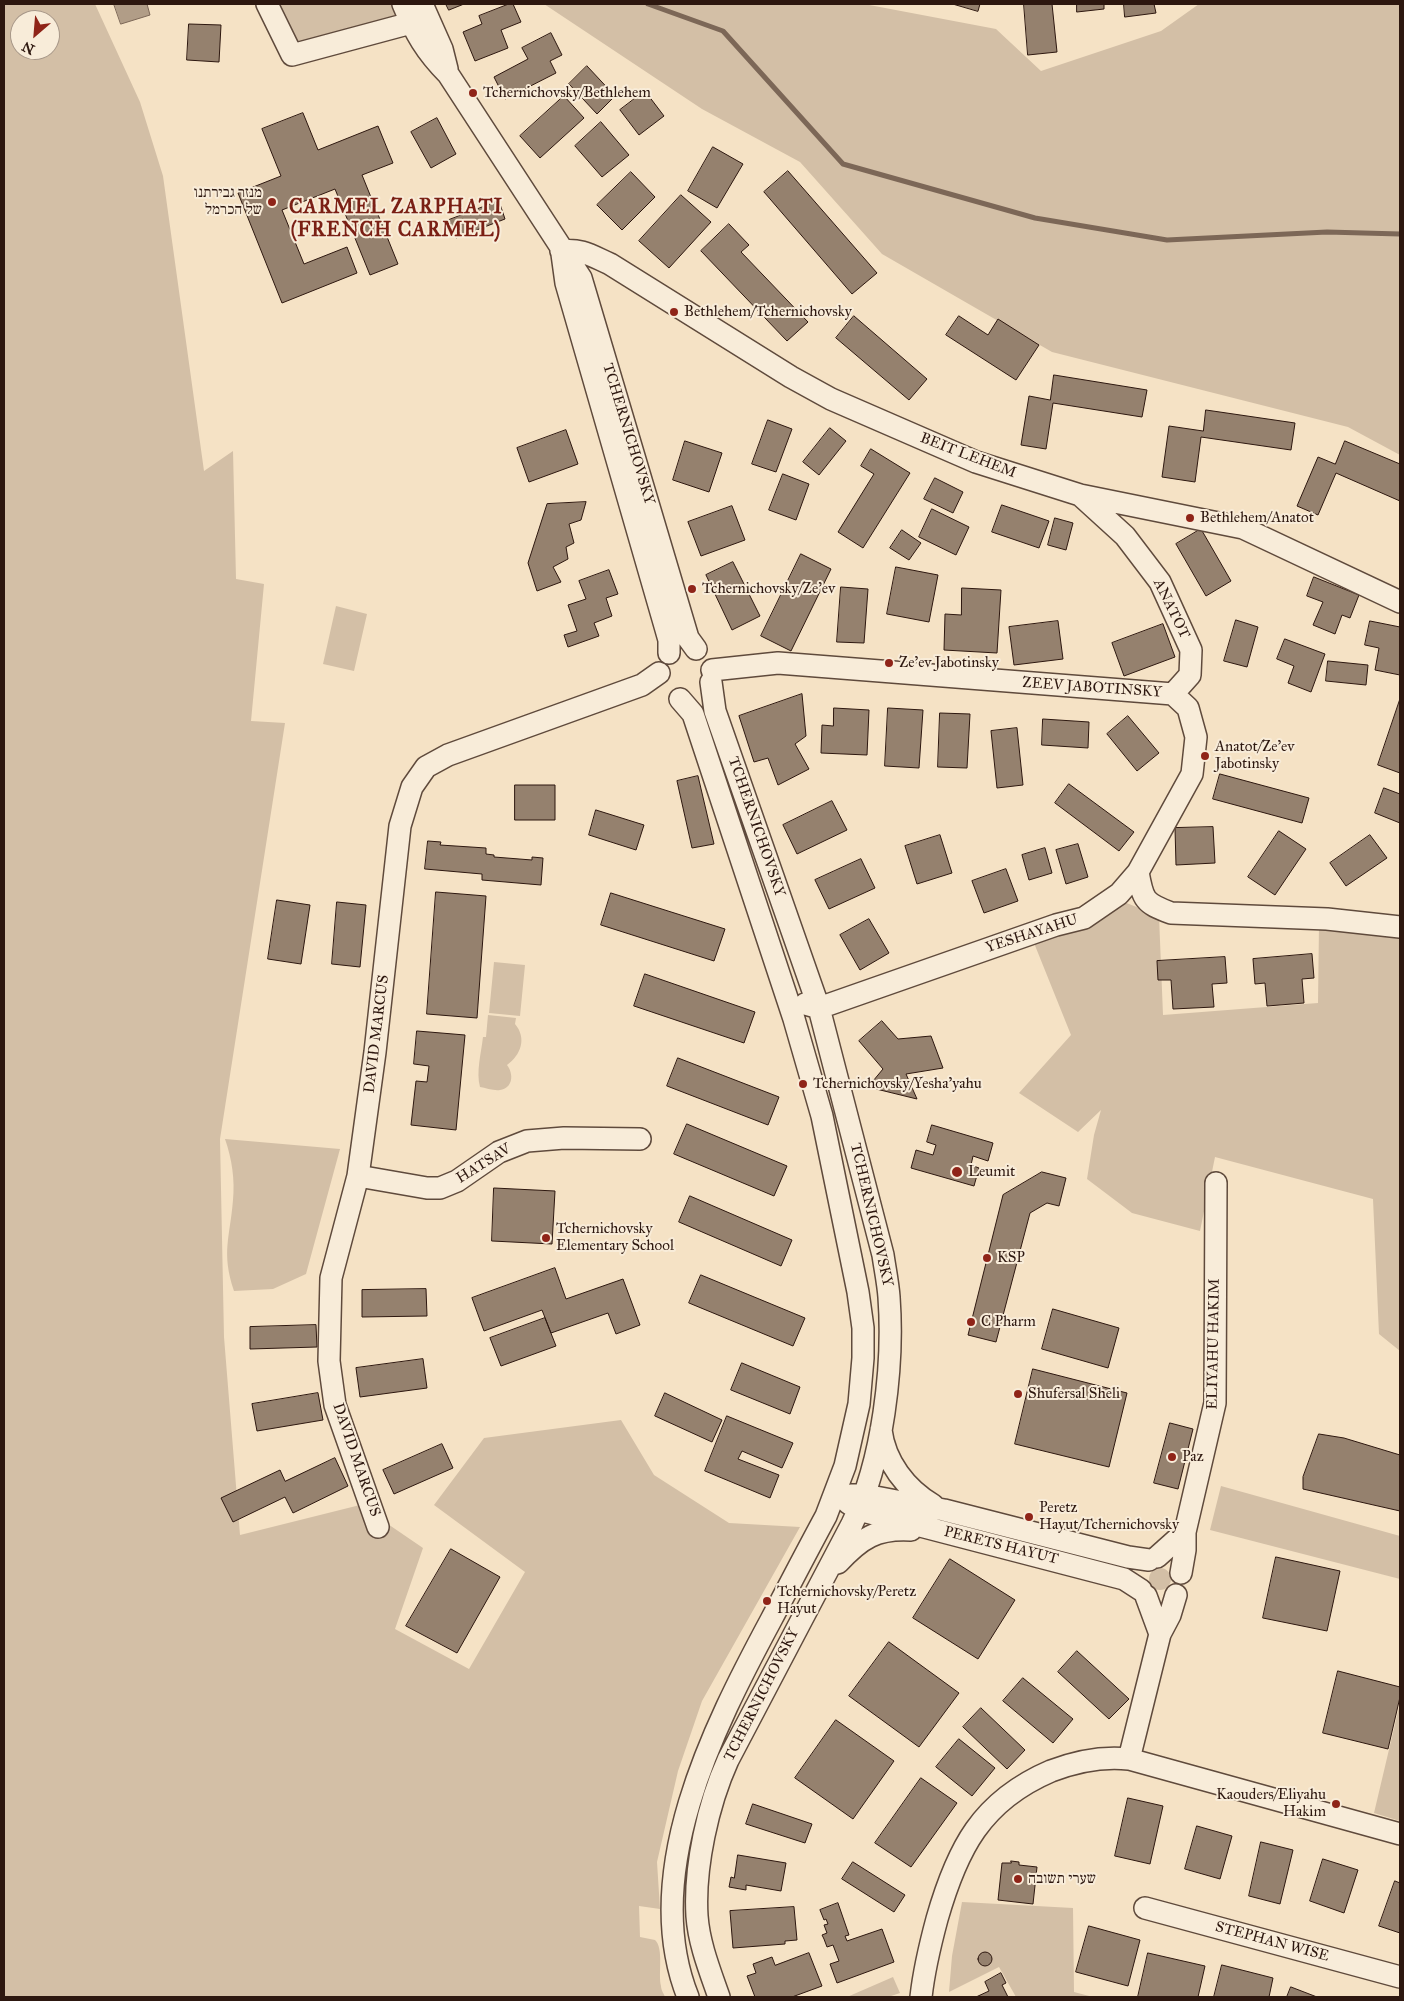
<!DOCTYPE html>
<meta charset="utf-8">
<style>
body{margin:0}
#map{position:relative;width:1404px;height:2001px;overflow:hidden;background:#f5e2c5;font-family:"IM FELL Great Primer",serif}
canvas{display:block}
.frame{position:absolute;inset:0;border:5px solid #2d170f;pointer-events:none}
.north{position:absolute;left:10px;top:10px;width:50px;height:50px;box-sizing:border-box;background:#f8ecd9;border:1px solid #a79788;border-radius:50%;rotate:207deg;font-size:14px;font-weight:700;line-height:20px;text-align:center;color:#2d170f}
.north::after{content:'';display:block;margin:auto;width:18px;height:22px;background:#8f2418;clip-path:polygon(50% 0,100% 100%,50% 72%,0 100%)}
</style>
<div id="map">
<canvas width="1404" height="2001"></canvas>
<div class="frame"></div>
<div class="north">N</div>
</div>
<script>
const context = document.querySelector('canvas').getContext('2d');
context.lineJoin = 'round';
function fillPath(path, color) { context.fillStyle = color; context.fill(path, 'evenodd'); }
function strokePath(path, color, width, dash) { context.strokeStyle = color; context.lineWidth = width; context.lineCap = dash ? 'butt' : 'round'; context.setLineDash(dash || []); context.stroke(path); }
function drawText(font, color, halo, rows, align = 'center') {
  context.font = font + ' "IM FELL Great Primer","Frank Ruhl Libre",serif'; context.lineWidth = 4; context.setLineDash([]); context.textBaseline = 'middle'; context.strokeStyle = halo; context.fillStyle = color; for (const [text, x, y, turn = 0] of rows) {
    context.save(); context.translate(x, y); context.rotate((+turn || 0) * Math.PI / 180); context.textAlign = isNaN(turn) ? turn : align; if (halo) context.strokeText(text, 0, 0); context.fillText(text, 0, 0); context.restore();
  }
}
fillPath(new Path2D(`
 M4,4h91l45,98 23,74 41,295 29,-20 3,128 28,5 -13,137 34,2 -65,416 4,198 16,198 120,-30 63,43 -28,81 74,40 56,-97 -91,-67 50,-67 137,-18 33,55 75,48 71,4 -98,174 -24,70 -21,91 3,47 -21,-3 1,31 15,3c9,8 3,34 6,46 0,4 3,8 4,11h-661zM20,20h30v30h-30z
 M274,4h119l6,16 -102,26z
 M544,4h320l132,25 45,42 120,-40 38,-27h201v451l-52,-28 -296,-75 -170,-98 -82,-92 -98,-53z
 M336,606l31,8 -13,57 -31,-7z
 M1124,902l35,14 4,99 155,-12 1,-78 81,11v415l-21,-17 -6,-135 -158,-42 -15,74 -68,-18 -45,-34 7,-44 7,-25 -23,22 -59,-39 52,-58 -37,-92z
 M494,962l31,3 -5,51 -31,-3z
 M488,1015l28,3 -1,6c12,14 6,31 -8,41 7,9 6,23 -7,25 -6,1 -14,-2 -20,-3 -4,-15 1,-33 3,-50h3z
 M225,1139l115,10 -34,125 -33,15 -39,2c-13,-39 -4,-53 -1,-91 2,-20 -1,-41 -8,-61z
 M1221,1486l179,50v43l-190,-49z
 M1149 1579a11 11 0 1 1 22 0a11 11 0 1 1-22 0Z
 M1400,1703v118l-26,-8z
 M962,1902l111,6 1,84 19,5h-77l-17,-30 -50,25 3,-36z
 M893,1977l7,16 -12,4h-41z`), '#d3bfa6');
const water = new Path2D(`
 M114,4h33l3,11 -29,9z`);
fillPath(water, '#b19d87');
strokePath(water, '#7c6757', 1);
strokePath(new Path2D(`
 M648,4l75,27 120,133 192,54 132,22 160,-8 73,2`), '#7c6757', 5);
const building = new Path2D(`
 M446,4h18l-15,6z
 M509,4h4l8,18 -20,8 7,18 -33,13 -12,-29 19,-8 -3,-8z
 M953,4h27l-2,7z
 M1024,4h28l5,48 -29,3z
 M1077,4h27v5l-27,3z
 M1124,4h30l2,9 -31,4z
 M189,24l32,1 -2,37 -32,-2z
 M551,33l11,22 -12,6 6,12 -51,26 -11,-22 34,-18 -6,-11z
 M587,66l28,30 -18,18 -28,-30z
 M645,91l19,25 -25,19 -19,-25z
 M564,96l20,22 -44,40 -20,-22z
 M303,113l15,37 60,-24 15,37 -31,12 36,89 -28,11 -35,-86 -53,21 22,54 43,-17 10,26 -75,30 -44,-110 43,-17 -19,-47z
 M437,118l19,36 -25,14 -20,-36z
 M601,122l28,33 -27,22 -27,-31z
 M713,147l30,17 -26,44 -29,-17z
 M788,171l89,102 -25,21 -88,-102z
 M631,172l24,25 -33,33 -25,-25z
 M681,195l30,27 -42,46 -30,-27z
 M499,201l6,18 -49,19 -7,-18z
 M729,224l20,21 -8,7 67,70 -21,19 -86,-90z
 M854,316l73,63 -18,21 -73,-62z
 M959,316l29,19 10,-16 41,26 -23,35 -70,-45z
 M1054,375l93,15 -5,27 -89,-14 -7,46 -25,-4 8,-49 21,4z
 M1206,410l89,13 -4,27 -90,-13 -6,45 -33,-5 7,-51 34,5z
 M768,420l24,9 -16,43 -24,-8z
 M830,428l16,13 -27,34 -16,-13z
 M566,430l12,34 -49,18 -12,-34z
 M685,441l37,12 -13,39 -36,-12z
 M1345,441l55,23v37l-64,-28 -18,42 -21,-9 21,-49 17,7z
 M871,449l39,24 -47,75 -25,-16 36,-58 -13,-8z
 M783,474l26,10 -13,36 -27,-10z
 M935,478l28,14 -10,21 -29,-14z
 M586,502l-5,18 -12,4 5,19 -8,4 2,12 -15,8 8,15 -24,9 -9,-28 19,-59z
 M1002,505l47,16 -10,27 -47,-16z
 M732,506l13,34 -44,16 -13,-34z
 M932,509l37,18 -13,28 -37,-18z
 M1055,518l18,5 -7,27 -18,-5z
 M1201,529l30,52 -25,15 -30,-52z
 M902,530l19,13 -12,17 -19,-12z
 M801,554l30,15 -40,82 -30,-15z
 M733,562l27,54 -28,14 -26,-55z
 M896,567l42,8 -9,47 -42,-8z
 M609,570l9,24 -12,4 6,18 -18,7 5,13 -31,11 -4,-12 13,-4 -9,-26 18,-6 -7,-18z
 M1314,577l45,18 -9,23 -8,-3 -7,19 -22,-9 10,-23 -16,-6z
 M841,587l27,2 -4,54 -27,-1z
 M962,588l39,2 -4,63 -53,-3 1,-36 16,1z
 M1236,620l22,7 -11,40 -23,-6z
 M1058,621l5,38 -49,6 -5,-38z
 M1370,621l30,6v48l-25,-5 4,-22 -14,-3z
 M1163,624l12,33 -51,19 -12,-33z
 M1285,639l40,15 -14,38 -23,-9 6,-17 -17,-7z
 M1328,661l40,4 -2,20 -40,-4z
 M802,694l4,42 -11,8 14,25 -31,16 -10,-27 -14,4 -15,-46z
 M1400,699v74l-22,-8z
 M834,708l35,2 -2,45 -46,-2 1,-28 11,1z
 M888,708l35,2 -4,58 -34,-2z
 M940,713l30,1 -3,54 -29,-1z
 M1128,716l31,37 -22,18 -30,-37z
 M1043,719l46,3 -1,26 -46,-3z
 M1017,728l6,57 -26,3 -6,-57z
 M1220,774l89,24 -7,25 -89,-24z
 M698,776l16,68 -22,4 -15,-67z
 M1069,784l65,48 -15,19 -64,-48z
 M515,785h40v35h-40z
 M1384,788l16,6v29l-25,-10z
 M832,801l15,29 -50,24 -14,-29z
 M596,810l48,15 -8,25 -47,-15z
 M1213,827l2,36 -39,2 -1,-37z
 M1279,831l27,18 -31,46 -27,-18z
 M940,835l12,38 -35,11 -12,-38z
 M1370,835l17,23 -41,28 -16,-23z
 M428,841l13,1 -1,3 46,3v6l8,1v2l38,3v-3l11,1 -2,27 -59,-5v-6l-57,-5z
 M1078,844l10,33 -22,7 -10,-34z
 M1045,848l7,25 -23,7 -7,-25z
 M861,859l14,29 -46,21 -14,-29z
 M1006,869l12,32 -34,12 -12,-32z
 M436,892l50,4 -9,122 -50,-4z
 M611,893l114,36 -11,32 -113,-36z
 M277,900l33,5 -9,59 -33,-5z
 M337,902l29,3 -6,62 -28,-3z
 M869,919l20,34 -29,17 -20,-35z
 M1312,954l2,24 -12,1 2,24 -37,3 -2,-23 -10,1 -2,-25z
 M1225,957l2,26 -15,1 2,23 -41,2 -2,-29h-13l-1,-19z
 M645,974l110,38 -11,31 -110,-37z
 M882,1021l16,18 33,-3 12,32 -37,6 11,25 -49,-12 15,-18 -24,-28z
 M417,1031l48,4 -9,95 -45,-5 5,-44 11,1 2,-16 -15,-2z
 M678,1058l101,39 -11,28 -101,-39z
 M687,1124l100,42 -13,30 -100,-42z
 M932,1125l61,18 -5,18 -15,-5 -2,9 8,3 -5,18 -63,-18 5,-18 17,5 3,-10 -9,-3z
 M1042,1172l24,6 -7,28 -12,-3 -17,10 -34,129 -28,-7 35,-140z
 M494,1188l61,3 -3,53 -60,-3z
 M690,1196l102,44 -11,26 -102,-44z
 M555,1268l11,31 57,-20 17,46 -24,9 -8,-21 -57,20 -9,-23 -58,21 -12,-33z
 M701,1275l104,43 -12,28 -104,-43z
 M426,1289l1,27 -65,1v-27z
 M1053,1309l66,19 -11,40 -66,-19z
 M545,1318l11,28 -55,20 -11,-28z
 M316,1325l1,22 -67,2v-22z
 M423,1359l4,29 -67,9 -4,-29z
 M742,1363l58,24 -10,27 -59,-24z
 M1033,1369l94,24 -18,74 -94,-23z
 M318,1393l5,27 -66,11 -5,-27z
 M665,1393l57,27 -10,22 -57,-26z
 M727,1416l66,27 -11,25 -40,-17 -4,8 41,16 -9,23 -65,-27z
 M1170,1423l23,6 -15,60 -24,-6z
 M1319,1434l25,4 56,17v56l-97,-22v-12z
 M442,1444l11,24 -59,26 -11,-24z
 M335,1458l13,28 -55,27 -8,-16 -52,25 -12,-24 59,-28 5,11z
 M451,1549l49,28 -43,76 -51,-27z
 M1276,1557l64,14 -13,60 -64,-13z
 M950,1559l65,41 -37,59 -65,-41z
 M889,1642l70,51 -40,54 -70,-51z
 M1077,1651l52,48 -20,20 -51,-47z
 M1338,1671l62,16v10l-12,52 -65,-16z
 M1023,1678l50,41 -20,24 -50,-42z
 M981,1708l44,42 -18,19 -44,-42z
 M836,1720l58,41 -41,58 -58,-41z
 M959,1739l36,29 -23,28 -36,-29z
 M921,1778l36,25 -46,64 -36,-24z
 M1128,1798l35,8 -13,58 -35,-8z
 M753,1804l59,20 -7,19 -59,-19z
 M1197,1826l35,10 -12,43 -35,-10z
 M1261,1842l32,8 -13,54 -31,-8z
 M738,1855l48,8 -5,28 -35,-6v5l-17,-3 2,-10 3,1z
 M1323,1859l35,11 -14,43 -34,-12z
 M1011,1861l8,1v3l18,2 -4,37 -35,-4 4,-37h9z
 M853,1862l52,33 -11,17 -52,-33z
 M1395,1881l5,2v50l-21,-7z
 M838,1903l11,32 -4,1 2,5 35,-12 12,33 -57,21 -7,-19 9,-3 -6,-16 -6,2 -3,-8 -2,-4 5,-2 -3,-8 4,-1 -2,-5 -2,1 -4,-10z
 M794,1907l3,33 -12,1v3l-52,4 -3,-37z
 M1089,1926l51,14 -12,46 -52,-14z
 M978 1959a7 7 0 1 1 14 0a7 7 0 1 1-14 0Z
 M809,1953l13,33 -30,11h-37l-8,-21 9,-3 -3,-9 19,-7 3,8z
 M1148,1953l57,13 -7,31h-60z
 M1222,1965l51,13 -4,19h-55z
 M1001,1973l5,10 -4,2 6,12h-32l13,-6 -4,-9z
 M1291,1987l26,10h-30z`);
fillPath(building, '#95816e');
strokePath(building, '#2d170f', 1);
const minor = new Path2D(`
 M267,4l25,51 119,-32 9,-4 4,-10
 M403,4c12,29 23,48 45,70l133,204 107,360 8,11
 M422,4l20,45 5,20
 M561,251c20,-3 31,5 49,13l181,113 40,22 145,63 104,33 163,33 157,74
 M562,254l4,29 99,343 4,14v13
 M1080,495l45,41 35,46 31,68 -1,25 -17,19
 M712,670l66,-7 395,31
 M711,682l4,29 104,297 64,247c2,14 5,28 6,42 5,69 -6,164 -37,227l-124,236c-20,44 -34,107 -31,156 2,28 13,55 22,81
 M680,699l13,15 101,305 28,97 36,176 5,36v30l-4,46 -14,62 -19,50c-19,35 -37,70 -55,104 -58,108 -132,254 -83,377
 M1138,872c5,28 6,31 33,41l156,6 73,8
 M805,1004l14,4 237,-83 28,-7 35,-24 19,-22 54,-98 4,-37 -8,-29 -15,-14
 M358,1176l69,12h13l17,-7 42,-29 28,-11 37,-3 76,1
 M881,1430c4,32 25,59 52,75
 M851,1495h14l79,15 184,47 21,3
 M848,1503l11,7 265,69 17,11
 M378,1527l-43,-122 -6,-44 2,-83 27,-102 17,-124 25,-226 12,-39 14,-20 22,-12 194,-70 17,-12
 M1157,1557l28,-25
 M838,1563c23,-25 39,-35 73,-33
 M1181,1573l4,-23v-18l30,-129 1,-220
 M1146,1596l14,38
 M1129,1759l31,-125 10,-19 6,-20
 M1145,1908l255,69
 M921,1997c3,-27 9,-52 16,-78 20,-70 44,-118 114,-148 26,-10 51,-15 78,-12l271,75`);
strokePath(minor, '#5f4a3c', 24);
strokePath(minor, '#f8ecd9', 21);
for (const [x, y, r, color] of [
 [473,93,5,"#8f2418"],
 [272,202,5,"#8f2418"],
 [674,312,5,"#8f2418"],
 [1190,518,5,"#8f2418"],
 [692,589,5,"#8f2418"],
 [889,663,5,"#8f2418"],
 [1205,756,5,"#8f2418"],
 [803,1084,5,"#8f2418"],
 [957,1172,6,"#8f2418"],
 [546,1238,5,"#8f2418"],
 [987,1258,5,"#8f2418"],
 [971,1322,5,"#8f2418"],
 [1018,1394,5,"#8f2418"],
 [1172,1457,5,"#8f2418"],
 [1029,1517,5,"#8f2418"],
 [767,1601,5,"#8f2418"],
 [1336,1804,5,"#8f2418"],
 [1018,1879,5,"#8f2418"]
]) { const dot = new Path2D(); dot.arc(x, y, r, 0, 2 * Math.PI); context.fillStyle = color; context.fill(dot); strokePath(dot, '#f8ecd9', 2); }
drawText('15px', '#2d170f', '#f8ecd9', [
 ["Tchernichovsky/Bethlehem",483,93],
 ["מנזר גבירתנו",262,193,"right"],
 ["של הכרמל",262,210,"right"],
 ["Bethlehem/Tchernichovsky",684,312],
 ["Bethlehem/Anatot",1200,518],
 ["Tchernichovsky/Ze'ev",702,589],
 ["Ze'ev Jabotinsky",899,663],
 ["Anatot/Ze'ev",1215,747],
 ["Jabotinsky",1215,764],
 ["Tchernichovsky/Yesha'yahu",813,1084],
 ["Leumit",968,1172],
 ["Tchernichovsky",556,1229],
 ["Elementary School",556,1246],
 ["KSP",997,1258],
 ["C Pharm",981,1322],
 ["Shufersal Sheli",1028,1394],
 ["Paz",1182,1457],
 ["Peretz",1039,1508],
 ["Hayut/Tchernichovsky",1039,1525],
 ["Tchernichovsky/Peretz",777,1592],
 ["Hayut",777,1609],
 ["Kaouders/Eliyahu",1326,1795,"right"],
 ["Hakim",1326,1812,"right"],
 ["שערי תשובה",1028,1879]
], 'left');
drawText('15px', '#2d170f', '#f8ecd9', [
 ["TCHERNICHOVSKY",628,434,73],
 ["BEIT LEHEM",968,456,21],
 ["ANATOT",1171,609,64],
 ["ZEEV JABOTINSKY",1092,688,4],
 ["TCHERNICHOVSKY",756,827,71],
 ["YESHAYAHU",1032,934,-18],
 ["DAVID MARCUS",377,1034,-83],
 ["HATSAV",484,1164,-32],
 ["TCHERNICHOVSKY",871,1215,77],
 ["ELIYAHU HAKIM",1214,1344,-89],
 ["DAVID MARCUS",356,1460,71],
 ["PERETS HAYUT",1001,1546,14],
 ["TCHERNICHOVSKY",762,1695,-63],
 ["STEPHAN WISE",1272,1942,15]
]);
context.letterSpacing = '1px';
drawText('bold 20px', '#7a1f14', '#f8ecd9', [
 ["CARMEL ZARPHATI",396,208],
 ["(FRENCH CARMEL)",396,231]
]);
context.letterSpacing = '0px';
</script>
